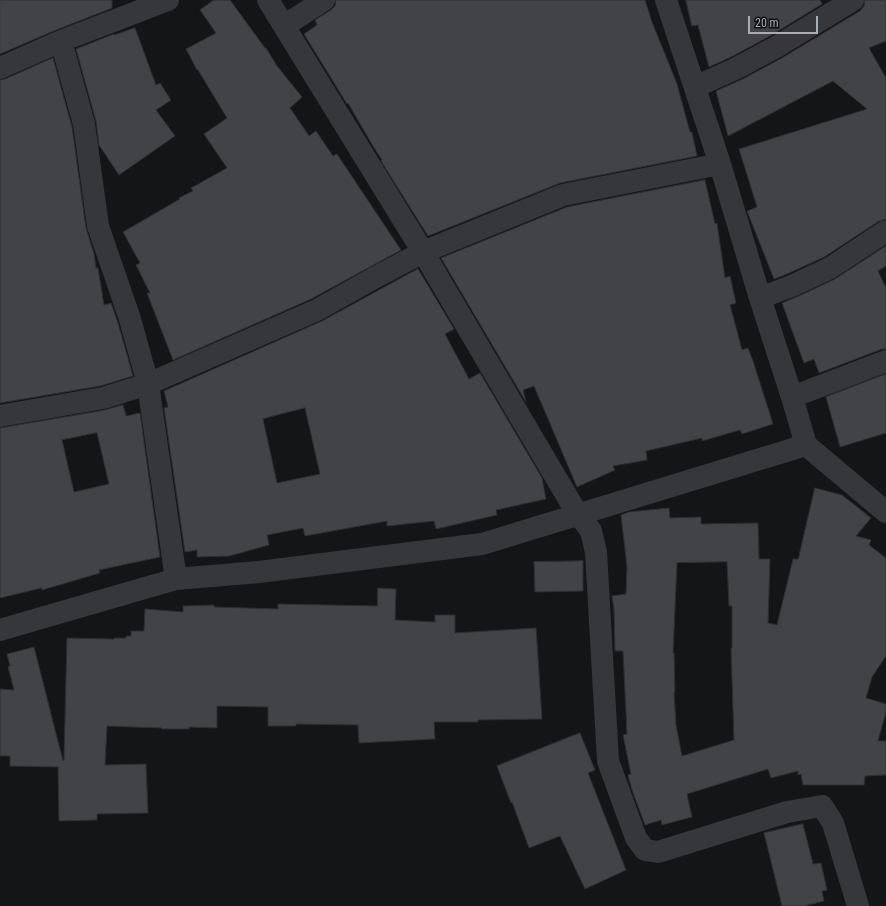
<!DOCTYPE html>
<style>
body{margin:0}
#map{position:relative;width:886px;height:906px;overflow:hidden;background:#141516;font-family:"Roboto Condensed",sans-serif}
canvas{display:block}
.scale{position:absolute;left:748px;top:16px;width:70px;height:18px;box-sizing:border-box;border:2px solid #a7adb5;border-top:0;padding-left:5px;font-size:12px;line-height:14px;white-space:nowrap;color:#a7adb5;-webkit-text-stroke:3px #0f1011;paint-order:stroke}
</style>
<div id="map">
<canvas width="886" height="906"></canvas>
<div class="scale">20 m</div>
</div>
<script>
const context = document.querySelector('canvas').getContext('2d');
context.lineJoin = 'round';
function fillPath(path, color) { context.fillStyle = color; context.fill(path, 'evenodd'); }
function strokePath(path, color, width, dash) { context.strokeStyle = color; context.lineWidth = width; context.lineCap = dash ? 'butt' : 'round'; context.setLineDash(dash || []); context.stroke(path); }
const building = new Path2D(`
 M0,0h112v8l-56,22 -56,24z
 M214,0h16l35,48h1l11,18 25,31 -12,11 19,28 7,-5 17,25 4,-2 64,96 -90,49 -138,61 -26,-67h3l-14,-28 4,-2 -17,-31 57,-33 -1,-1 14,-7 -2,-3 36,-20 -23,-34 23,-16 -29,-48h-1l-11,-21 30,-16 -16,-23z
 M336,0h309l7,22 25,62 13,48h2l5,24 -137,27 -132,53 -47,-75 1,-1 -9,-14 -25,-43 -1,1 -43,-70 13,-9 -2,-5 16,-10 4,-4z
 M686,0h134l2,4 -52,32 -39,21 -22,10 -11,-42 -6,1z
 M865,0h21v41l-17,7 17,30v141l-7,2 -55,36 -35,16 -15,6 -27,-68 10,-4 -18,-58 128,-40 -34,-28 -105,55 -12,-45 27,-12 39,-21 78,-47 4,-5z
 M135,28l21,57 4,-2 11,17 -15,10 19,26 -56,39 -20,-30 -3,-24 -20,-72 38,-15v1z
 M53,58l19,69 14,101 8,26 2,14h2l6,37 7,-2 7,20 15,53 -33,10 -100,17v-323l5,-1z
 M705,180l10,44 2,-1 8,55 5,-2 6,27 -6,2 12,45 6,-2 5,13 20,63 -31,10 -2,-4 -38,11v-3l-56,13 1,9 -34,6 2,4 -38,17 -43,-101 -11,4 3,12 -85,-144 126,-51z
 M886,246v20l-8,5 8,17v61h-4l-63,24 -5,-14 -10,4 -22,-60 17,-7 36,-17z
 M418,269l36,60 -9,5 24,45 11,-6 62,105 4,21 -50,11 1,5 -61,14 -2,-8 -47,5v-5l-82,15 -2,-8 -36,7 2,10 -40,11 -32,1v-7l-12,2 -21,-144 4,-1 -4,-16 158,-70zM305,408l15,66 -43,9 -14,-64z
 M886,374v59l-46,14 -14,-50z
 M123,405l3,11 14,-3 20,144 -61,13 1,3 -58,17v-2l-42,10v-170l105,-18zM97,433l12,51 -35,8 -12,-52z
 M815,488l27,7 29,23 -15,18 15,4 -2,5 17,13v98l-14,21 -6,21 20,6v8l-8,29h8v34l-21,1 -1,9h-61l-2,-11 -3,1v-4l-27,7 -3,-9 -81,25 5,23 -30,8 -1,-5 -16,5 -13,-35 -4,-15 3,-1 -8,-39 4,-1 -4,-83h-8l-1,-41 -2,-14 14,-2 1,-27 -6,-52 8,-3 40,-4 1,10 31,-1v7l57,-1 1,36h11l-2,64 9,2 16,-66h5zM727,562l2,44h3v42h-1l3,92 -52,16 -6,-31 -2,-33h1l-1,-39h-1l4,-90z
 M583,561v30l-48,1 -1,-30z
 M378,588l18,1 -1,31 40,2v-7h20v18l81,-5 6,91 -64,1v2h-44l1,17 -76,4 -1,-18 -62,-1v2h-28v-19l-51,-1v22l-28,-1v2h-27v-1l-55,-2 -2,39 41,-1 2,49 -51,1v6l-38,1 -1,-54 -48,-1v-10h-10v-67l14,1 -6,-23 2,-1 -3,-12 27,-7 29,114 1,-1 3,-122 47,1v-1h12v-2h5v-5h13l1,-22 38,3v-6l31,-1v2l64,2v-5l99,2z
 M580,733l15,37 -7,3 38,97 -41,19 -25,-53 -31,12 -17,-46 -1,1 -14,-37z
 M803,824l10,40 8,-1 6,27 -5,1 2,10 -20,5h-22l-18,-73z`);
fillPath(building, '#414346');
strokePath(building, '#2f2f32', 1);
strokePath(new Path2D(`
 M268,0l155,252 155,263 8,9 5,7 5,21 12,209 28,77 9,12 13,2 129,-40 35,-6 11,17 25,83
 M666,0l54,164 40,134 32,99 14,48 80,67
 M284,26l40,-26
 M61,41l23,83 14,102 32,93 18,65 28,195
 M0,68l61,-27 107,-41
 M695,87l42,-19 39,-21 77,-47
 M760,298l34,-13 36,-17 56,-37
 M792,397l94,-36
 M0,416l103,-18 45,-14 169,-74 57,-32 49,-26 140,-57 157,-31
 M0,630l176,-51 83,-7 223,-28 324,-99`), '#36373b', 22);
</script>
